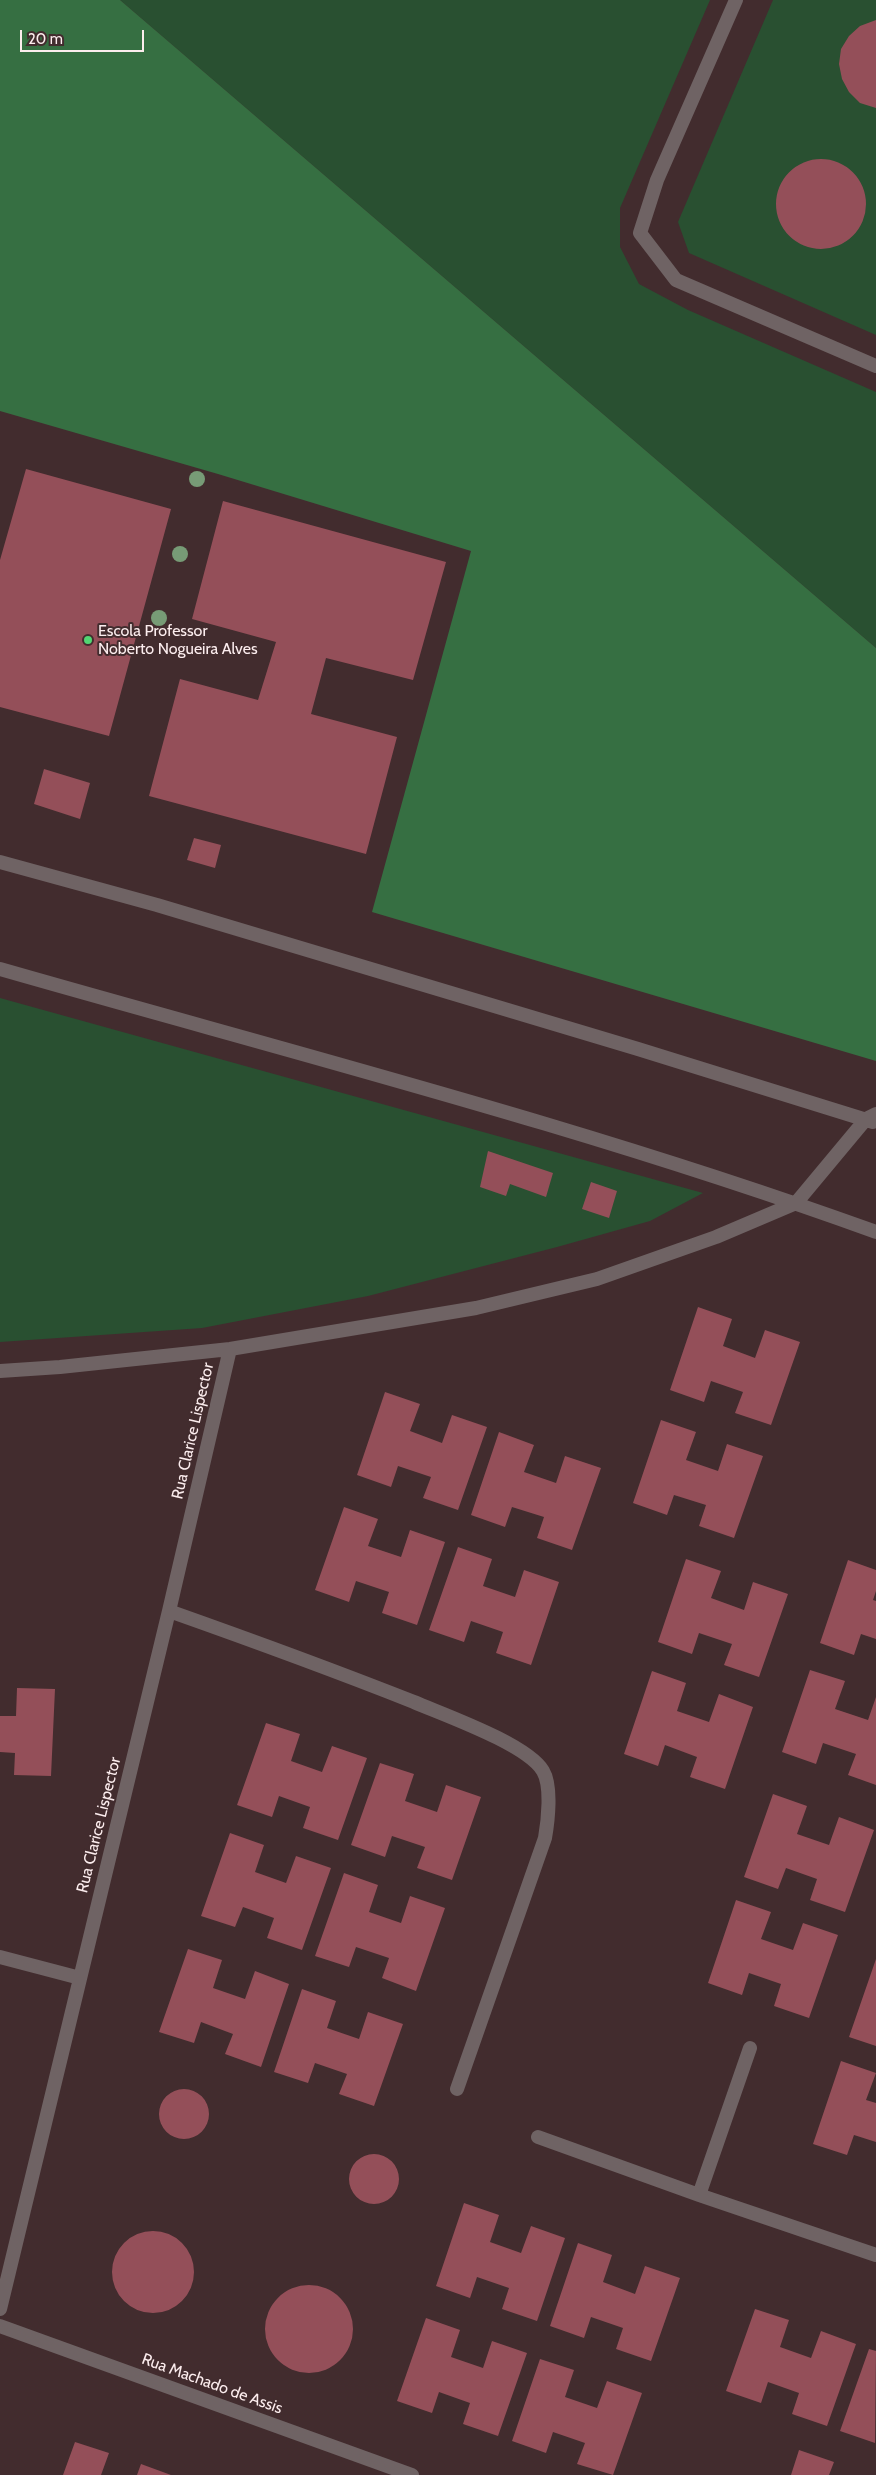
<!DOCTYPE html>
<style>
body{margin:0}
#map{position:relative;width:876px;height:2475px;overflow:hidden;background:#422c2e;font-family:Cabin,sans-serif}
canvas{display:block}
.scale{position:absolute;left:20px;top:30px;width:124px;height:22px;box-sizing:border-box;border:2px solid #fcedee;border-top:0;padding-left:6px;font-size:15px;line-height:18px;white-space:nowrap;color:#fcedee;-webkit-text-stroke:4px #422c2e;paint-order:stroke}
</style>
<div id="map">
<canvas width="876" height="2475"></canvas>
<div class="scale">20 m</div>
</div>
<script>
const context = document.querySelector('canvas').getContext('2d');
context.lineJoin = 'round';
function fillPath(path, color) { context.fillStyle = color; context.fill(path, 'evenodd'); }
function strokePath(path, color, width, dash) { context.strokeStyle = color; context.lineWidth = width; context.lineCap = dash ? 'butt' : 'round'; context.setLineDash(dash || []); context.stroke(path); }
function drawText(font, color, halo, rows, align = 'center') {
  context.font = font + ' Cabin,sans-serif'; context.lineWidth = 4; context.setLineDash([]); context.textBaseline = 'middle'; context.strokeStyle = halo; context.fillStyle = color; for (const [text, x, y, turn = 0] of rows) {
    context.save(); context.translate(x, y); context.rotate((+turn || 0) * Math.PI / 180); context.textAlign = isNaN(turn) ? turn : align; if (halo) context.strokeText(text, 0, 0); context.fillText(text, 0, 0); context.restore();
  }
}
fillPath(new Path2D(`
 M120,0h590l-90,208v39l19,37 49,26 188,82v256z
 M773,0h103v335l-187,-82 -11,-31z
 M0,998l703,195 -53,28 -93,26 -189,49 -166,32 -202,14z`), '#295031');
fillPath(new Path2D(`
 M0,0h120l756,648v413l-504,-149 99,-361 -253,-77 -218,-63z`), '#366f42');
fillPath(new Path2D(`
 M876,20v88l-16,-5 -11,-11 -7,-13 -3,-15 2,-15 8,-13 11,-10z
 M776 204a45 45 0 1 1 90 0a45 45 0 1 1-90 0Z
 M26,469l145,40 -62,227 -109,-29v-147z
 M223,501l223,61 -33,118 -87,-22 -15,56 86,23 -31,117 -217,-58 31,-117 78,21 18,-58 -84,-23z
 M44,769l46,14 -10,36 -46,-15z
 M194,838l27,7 -6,23 -28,-8z
 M488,1151l65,22 -7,24 -36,-13 -4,12 -26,-9z
 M591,1182l26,9 -8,27 -27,-9z
 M698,1307l34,12 -9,27 32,12 10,-28 35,12 -29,83 -36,-12 8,-21 -32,-11 -7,21 -34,-12z
 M385,1392l35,12 -10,27 32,12 10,-28 35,12 -29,83 -35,-12 8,-21 -33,-11 -7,21 -34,-12z
 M661,1420l35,12 -10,28 32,11 9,-27 36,12 -29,82 -35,-12 7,-21 -32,-10 -7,20 -34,-12z
 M499,1432l35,13 -10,27 32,11 9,-27 36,12 -29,82 -35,-12 7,-21 -32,-10 -7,20 -34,-12z
 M344,1507l34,12 -10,27 33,11 9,-27 35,12 -28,83 -35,-12 7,-21 -33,-11 -7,21 -34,-12z
 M458,1547l34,12 -9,27 32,11 9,-27 35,12 -28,83 -35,-12 7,-21 -32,-11 -7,21 -35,-12z
 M686,1559l35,12 -10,27 33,12 9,-28 35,12 -29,83 -35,-12 8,-21 -33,-11 -7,21 -34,-12z
 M848,1560l28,10v21l-3,9 3,1v38l-15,-5 -7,21 -34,-12z
 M810,1670l35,11 -10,28 33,11 8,-23v88l-28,-10 8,-21 -33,-11 -7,21 -34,-12z
 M652,1671l34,12 -9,28 32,11 10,-28 34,13 -28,82 -35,-12 7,-20 -32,-12 -7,21 -34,-12z
 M17,1688l38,1 -4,87 -37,-1 1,-22 -15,-1v-36h16z
 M266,1723l34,11 -9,27 31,11 10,-26 35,12 -29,82 -35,-12 7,-21 -31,-11 -7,21 -35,-12z
 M380,1763l34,11 -9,27 32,11 9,-27 35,12 -29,83 -35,-12 8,-21 -33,-11 -7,21 -34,-12z
 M773,1794l34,12 -10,28 32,11 10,-28 35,13 -29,82 -35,-12 7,-21 -31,-11 -8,21 -34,-12z
 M230,1833l34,12 -9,27 31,11 10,-27 35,12 -29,82 -35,-12 7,-20 -31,-11 -8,20 -34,-11z
 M344,1873l34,12 -9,27 32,11 9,-27 35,12 -29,83 -34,-13 7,-20 -33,-11 -7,20 -34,-11z
 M736,1900l35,12 -10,27 32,11 10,-27 35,12 -29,83 -35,-12 7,-22 -32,-11 -7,22 -34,-12z
 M188,1949l34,11 -9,28 32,11 10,-28 34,13 -28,83 -36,-13 8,-20 -32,-12 -7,21 -35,-11z
 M876,1959v87l-27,-9z
 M302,1989l34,12 -9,27 32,11 9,-27 35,12 -29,82 -35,-12 8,-20 -32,-11 -7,20 -34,-11z
 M841,2061l35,12 -10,27 10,3v39l-22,-7 -7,20 -34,-11z
 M159 2114a25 25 0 1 1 50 0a25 25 0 1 1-50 0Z
 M349 2179a25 25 0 1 1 50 0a25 25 0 1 1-50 0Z
 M464,2203l35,12 -9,27 31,11 10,-27 34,12 -28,83 -35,-12 7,-21 -32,-11 -7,21 -34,-12z
 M112 2272a41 41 0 1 1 82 0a41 41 0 1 1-82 0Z
 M578,2243l34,12 -9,27 32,12 10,-28 35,12 -29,83 -35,-12 7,-21 -32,-11 -7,21 -34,-12z
 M265 2329a44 44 0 1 1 88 0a44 44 0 1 1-88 0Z
 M755,2309l34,11 -9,27 31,11 10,-27 35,13 -29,82 -35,-12 7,-21 -31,-11 -7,21 -35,-12z
 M426,2318l34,12 -9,27 32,11 9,-27 35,12 -29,83 -35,-12 7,-21 -31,-11 -7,21 -35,-12z
 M869,2349l7,2 -1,92 -35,-12z
 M540,2359l34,11 -9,27 32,11 10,-27 35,12 -29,82 -36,-11 8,-21 -32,-11 -7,21 -34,-12z
 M75,2442l34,11 -8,22h-38z
 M799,2450l35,12 -5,13h-38z
 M141,2464l30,11h-34z`), '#944f59');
strokePath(new Path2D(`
 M736,0l-79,180 -17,53 36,47 200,86`), '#6f6364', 14);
strokePath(new Path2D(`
 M0,862l157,43 481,144 235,73
 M0,969c293,84 589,159 876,263
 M0,1371l60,-4 170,-18 246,-41 121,-29 119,-42 80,-34 70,-84 10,-5
 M169,1611c82,29 164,59 245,91 30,13 113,42 129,69 9,15 5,50 2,67l-88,251
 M0,1957l80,21
 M538,2137l161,58 177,60
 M699,2195l51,-147
 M0,2309l169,-698 61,-262
 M0,2326l412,149`), '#6f6364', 14);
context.fillStyle = '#779b76';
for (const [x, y] of [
 [197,479],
 [180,554],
 [159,618]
]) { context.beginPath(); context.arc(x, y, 8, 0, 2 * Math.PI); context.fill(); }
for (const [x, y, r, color] of [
 [88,640,5,"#52d673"]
]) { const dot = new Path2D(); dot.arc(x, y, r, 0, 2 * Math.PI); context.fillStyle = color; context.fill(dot); strokePath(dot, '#422c2e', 2); }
drawText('16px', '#fcedee', '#422c2e', [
 ["Escola Professor",98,631],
 ["Noberto Nogueira Alves",98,649]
], 'left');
drawText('16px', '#fcedee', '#422c2e', [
 ["Rua Clarice Lispector",193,1431,-77],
 ["Rua Clarice Lispector",99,1825,-76],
 ["Rua Machado de Assis",212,2384,20]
]);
</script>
